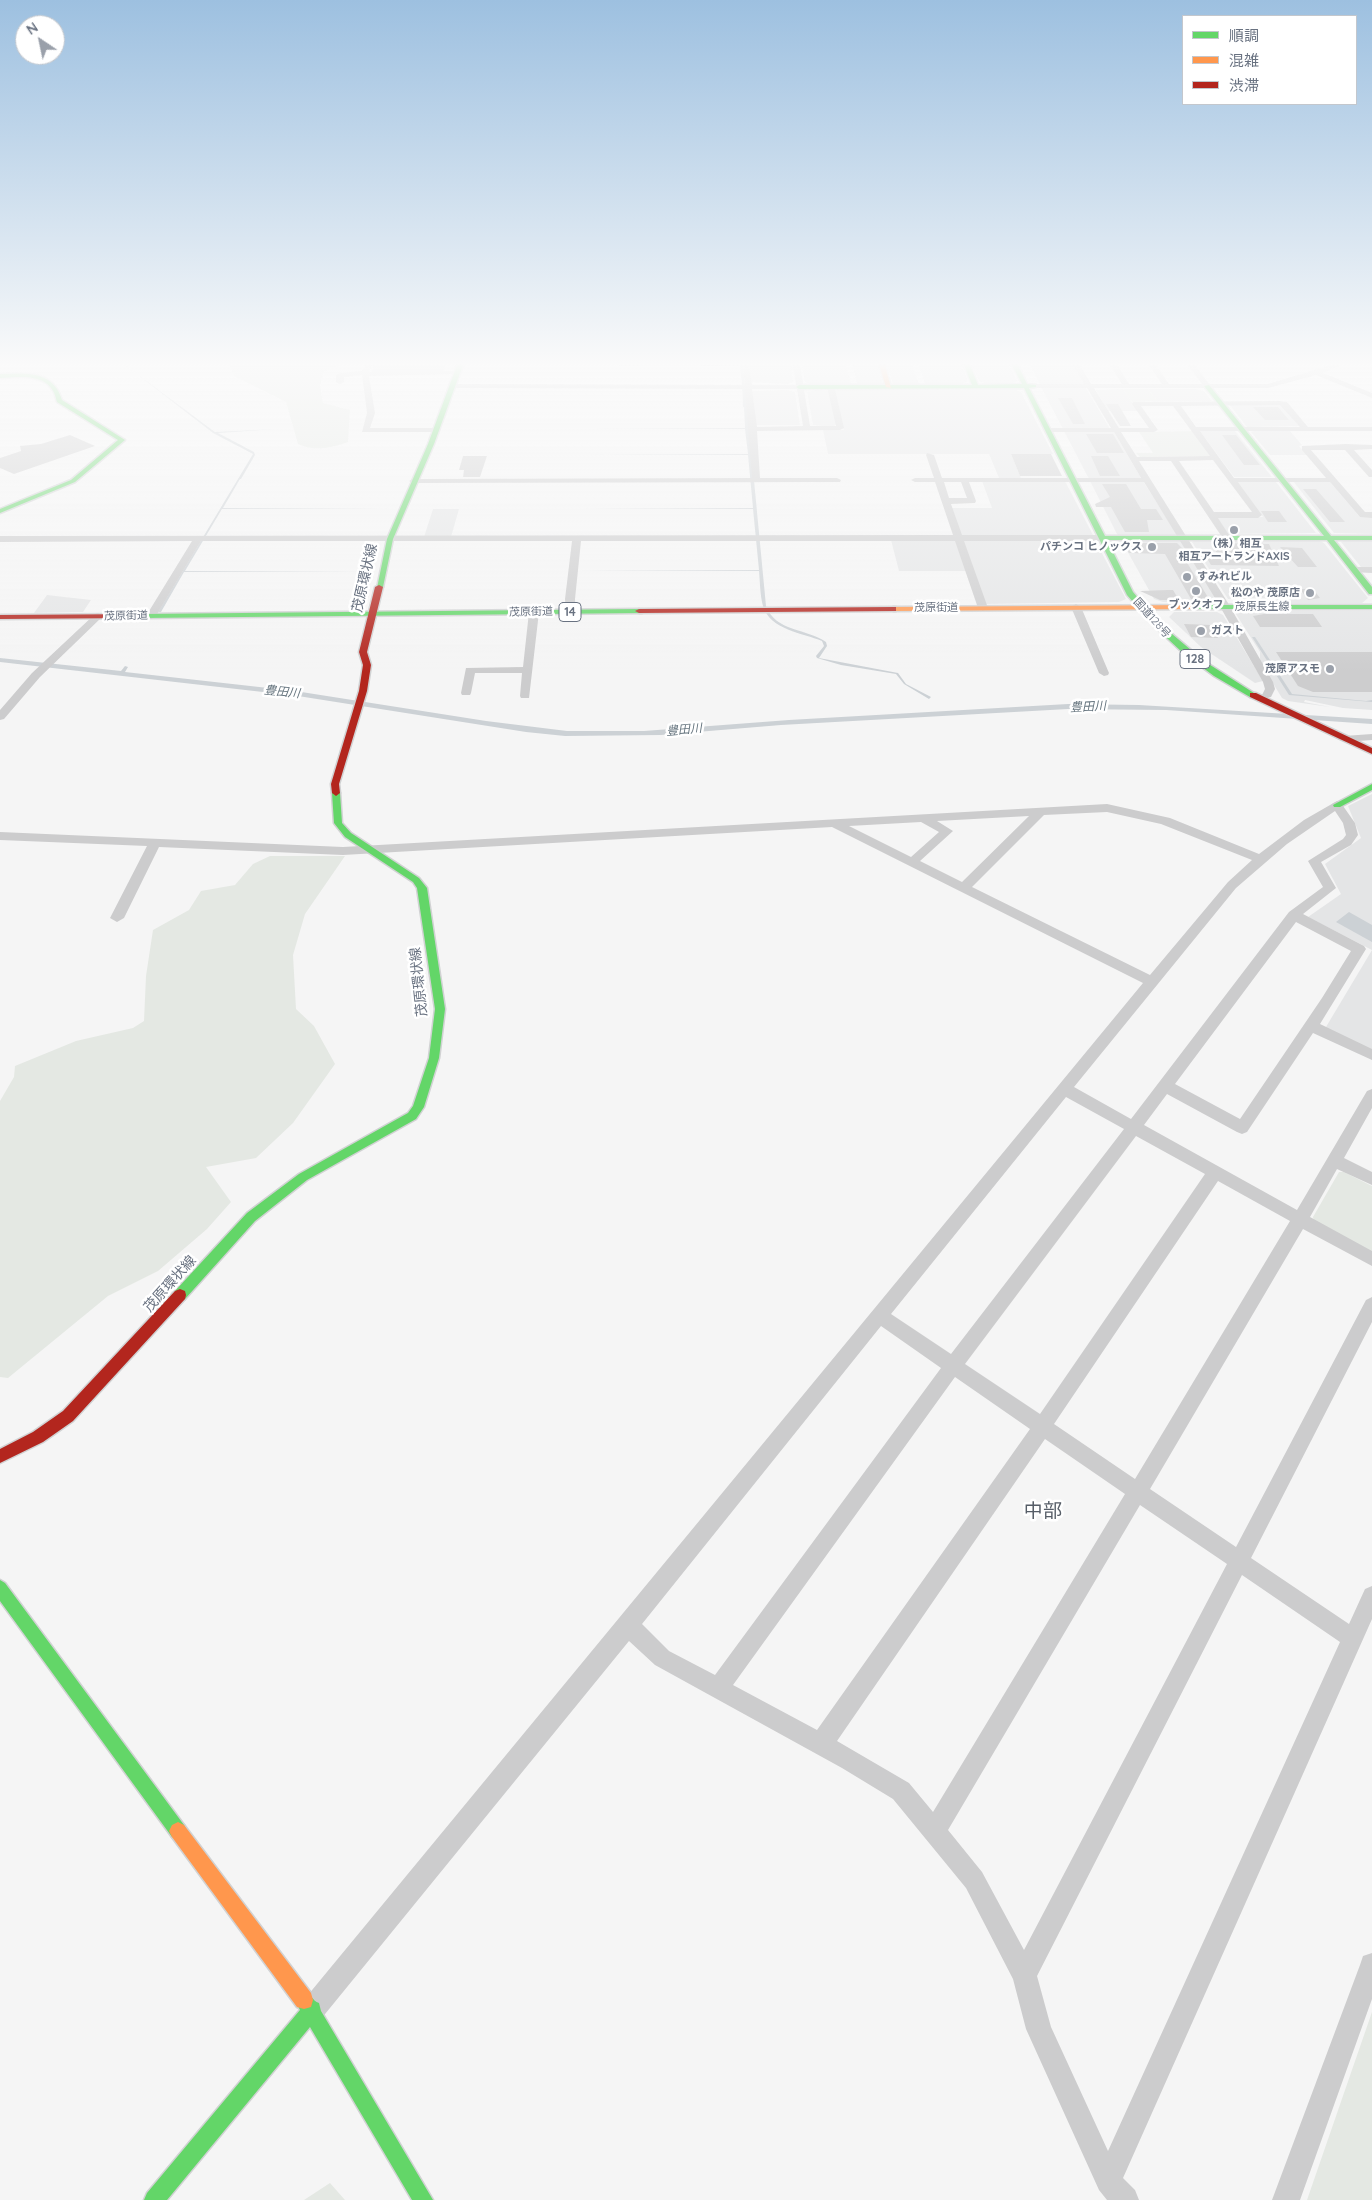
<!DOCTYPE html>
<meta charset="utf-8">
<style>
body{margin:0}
#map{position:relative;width:1372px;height:2200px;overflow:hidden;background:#f5f5f5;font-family:Quicksand,"Noto Sans JP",sans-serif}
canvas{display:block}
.legend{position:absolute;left:1182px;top:15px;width:175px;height:90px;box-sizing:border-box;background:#fff;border:1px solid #c3c7cd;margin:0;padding:6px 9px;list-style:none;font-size:15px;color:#697281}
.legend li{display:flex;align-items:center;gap:10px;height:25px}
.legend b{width:25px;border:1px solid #c3c7cd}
.north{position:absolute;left:15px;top:15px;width:50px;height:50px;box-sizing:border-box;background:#fff;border:1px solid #c3c7cd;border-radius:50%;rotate:326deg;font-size:14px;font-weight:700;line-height:20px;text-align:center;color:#697281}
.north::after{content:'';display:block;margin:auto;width:18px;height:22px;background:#9aa0aa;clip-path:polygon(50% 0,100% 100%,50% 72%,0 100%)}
</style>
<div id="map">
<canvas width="1372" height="2200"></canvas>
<ul class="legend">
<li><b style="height:6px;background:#63d668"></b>順調</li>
<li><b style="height:6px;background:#ff974d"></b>混雑</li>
<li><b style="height:6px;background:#b3261e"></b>渋滞</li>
</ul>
<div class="north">N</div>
</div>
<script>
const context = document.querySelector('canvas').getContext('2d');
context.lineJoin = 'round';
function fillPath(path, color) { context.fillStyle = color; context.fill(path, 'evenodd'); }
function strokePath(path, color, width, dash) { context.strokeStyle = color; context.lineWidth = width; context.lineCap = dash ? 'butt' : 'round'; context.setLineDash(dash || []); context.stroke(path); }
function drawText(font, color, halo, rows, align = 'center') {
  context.font = font + ' Quicksand,"Noto Sans JP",sans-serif'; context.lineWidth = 5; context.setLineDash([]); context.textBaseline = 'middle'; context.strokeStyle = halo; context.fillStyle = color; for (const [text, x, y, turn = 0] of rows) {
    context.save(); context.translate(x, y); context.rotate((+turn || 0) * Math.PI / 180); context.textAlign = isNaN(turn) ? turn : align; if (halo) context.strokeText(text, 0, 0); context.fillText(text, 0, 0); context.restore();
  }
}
fillPath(new Path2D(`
 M749,365h42l2,17 -5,2 -37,-2z
 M802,365h44l5,19h-41l-5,-2z
 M853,365h25l5,19h-26z
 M887,365h25l7,19h-26z
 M919,365h42l7,16 -7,3h-36z
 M972,365h37l8,16 -7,3h-23l-8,-3z
 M1030,365h43l11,19h-44z
 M1041,387l45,1 24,41h-47z
 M1123,389l15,22h-30l-12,-21z
 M1148,389h47l9,2 8,10h-55z
 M787,390l8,2 5,33h-44l-4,-34z
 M815,390l14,1 8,33 -5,3 -19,-2 -6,-33z
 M838,390h178l5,2 32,62h-42l10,24h-22l-10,-24h-161l-5,-24h21l-9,-39z
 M1229,404l52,1 19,21 -53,1z
 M1064,431l50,1 27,46 -52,1z
 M1200,431h35l37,46h-38z
 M1254,431h36l12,14 -3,1 8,9h-37l-19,-23z
 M982,481h83l28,54 -133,1 -9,-28h41z
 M1090,481h53l35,55h-60z
 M1273,481l3,1 40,51 -88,1 -11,-16 46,-1 -25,-35z
 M1293,481l37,1 30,35h12v17l-38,-1z
 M433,509h26l-8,28h-27z
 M891,540h66l10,31h-68z
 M963,540h132l31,59 -7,3 -134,2z
 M1121,540l60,1 37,61h-55l-9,-3z
 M1194,541h126l4,2 44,55 -6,5h-82l-15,-3 -37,-1 -36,-57z
 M1343,541h29v27l-11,-1 -20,-25z
 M47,595l44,5 -8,12 -49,1z
 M1234,611h138v99l-29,-2 -38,-8 -1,2 26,5 -42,-6 -6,-3 -22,-36v-10z
 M1174,612h43l6,3 40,66 -8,2 -54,-36 -32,-30z
 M1372,794v261l-49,-23 49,-82 -64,-33 33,-23 -16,-30 36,-26 -13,-32z`), '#e4e5e6');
fillPath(new Path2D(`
 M230,365h110l-16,6 -4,14 3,18 27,7 -2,32c-17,6 -33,10 -50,2l-12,-42 -52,-26z
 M1123,389h25l9,12 -25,1z
 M1192,431l20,25 -72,1 -4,-4h17l-14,-21z
 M270,856h75l-40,58 -12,41 3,54 18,17 21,38 -42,59 -37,35 -50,9 25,35 -24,27 -49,42 -50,25 -100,82 -8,-1v-276l14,-24 1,-11 61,-25 57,-13 11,-7 2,-45 7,-46 36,-20 12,-19 34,-6 18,-21z
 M1339,1172h5l28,14v68l-58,-32 -1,-5z
 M1372,2012v188h-65z
 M330,2183l15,17h-41z`), '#e4e8e3');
fillPath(new Path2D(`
 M125,365l90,67 62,-3 -59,4 36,19 1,3h51h-51l-14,24h164h-165l-17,29 167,1h-168l-37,62 184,1h-185l-23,40h-3l95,-158 -40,-21z
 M374,365h71l-2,6 -4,1 -68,1z
 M743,365l23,241c10,26 40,22 60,36l1,4 -8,12 79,15 8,11 25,13 -2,2 -25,-15 -8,-10 -55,-9 -24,-7 -1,-2 8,-10 -2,-5c-19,-8 -52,-11 -59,-35 -3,-11 -3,-24 -4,-35h-182l182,-1 -6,-61h-170l170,-1 -5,-53h-158l158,-1 -3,-25h-149l149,-1 -1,-21h-148h147l-1,-23 -141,1 141,-1 -2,-18h-139z
 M1252,637h3l37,57 74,7 6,-1v2l-83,-7z
 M0,658l121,13 4,-5 3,1 -3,5 170,19 191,30 81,10h77l145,-11 279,-16 71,1 233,14v5l-206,-14 -98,-1 -287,16 -120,10 -96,1 -39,-4 -228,-36 -298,-34z
 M1349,912l23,13v17l-36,-20z`), '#ccd1d5');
fillPath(new Path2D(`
 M1058,398h14l13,26h-12z
 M1106,404h12l13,22h-11z
 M1253,407h25l11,13h-24z
 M1086,434h27l11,19h-27z
 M70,435l25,11 -81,28 -14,-6v-10l21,-7 -1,-5 21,-2z
 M1222,435h14l24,30h-16z
 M1011,454h40l11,22h-42z
 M463,456h24l-7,21h-17l1,-7h-5z
 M1091,456h17l12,20h-20z
 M1102,484h24l15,25h15l7,11h-16l2,12h-24l-14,-25h-15l-1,-3 15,-7z
 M1303,489h13l29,33h-15z
 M1261,511h18l8,11h-19z
 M1123,543h54l7,7 -4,1 29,48h-18l-26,-45 -36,-1z
 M1211,543l58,1 10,22 -68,-1 -6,-10h13z
 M1280,547l22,1 15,19h-19z
 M1300,589h13l7,9 -12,2z
 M1168,590h5l6,10h-19l-20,-9z
 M1313,614l9,13h-62l-7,-11 11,-2z
 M1184,624l27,1 7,13 -27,-1z
 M1276,652h96v40h-59l-15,-6z`), '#cdcdce');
const fast = new Path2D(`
 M457,365h6l-29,79 -41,95 -10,48 -6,1 10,-49 41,-95z
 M964,365h6l8,20 44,-1 -10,-19h6l9,19 9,1v2l-7,1 76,148h219l-120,-150 5,-1 122,151h41v4h-38l38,47v7h-3l-42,-54h-220l26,52 26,31 45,38 53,34 -7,2 -36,-21 -31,-23 -29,-27 -27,-31 -103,-207 -225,1 -3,-2 3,-2h173z
 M0,374c26,-1 53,-4 62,26l63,40 -50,42 -75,31v-4l71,-29 47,-40 -61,-38c-1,-3 -2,-8 -4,-11 -9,-18 -37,-14 -53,-13z
 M1191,605h181v4h-178l-4,-2z
 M639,609l4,2 -1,2 -499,5 -4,-2 4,-2z
 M1372,784v6l-32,17h-6l-1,-2z
 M336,790l4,3 2,30 9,10 68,45 8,10 18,121 -6,49 -15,49 -8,12 -109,61 -52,41 -70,78 -5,2 -5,-2 -1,-4 1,-4 72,-78 52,-39 109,-61 5,-7 16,-48 6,-49 -18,-121 -4,-6 -68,-45 -11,-14 -2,-30z
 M0,1580l5,3 179,242 3,6 -3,6 -6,3 -6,-3 -172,-236z
 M304,1991c8,3 8,10 15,12l2,8 112,189h-21l-102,-173 -143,173h-23l3,-7 153,-183 -5,-10 2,-7z`);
const slow = new Path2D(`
 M879,365h6l6,23 -5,-1z
 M1194,605l4,2 -1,2 -304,2 -4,-2 4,-2z
 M178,1822l6,3 127,168 2,7 -2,7 -7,2 -7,-2 -125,-170 -3,-6 3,-6z`);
const jam = new Path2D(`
 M379,585l4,2 -16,65 4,13 -4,26 -28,93 1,9 -4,3 -4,-3 -1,-9 28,-93 4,-26 -4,-13 16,-65z
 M893,607h3v4l-257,2 -4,-2 4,-2z
 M146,614l1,2 -4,2 -143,1v-4z
 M1250,693h6l116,55v6l-122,-57z
 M180,1289l5,2 1,4 -1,4 -112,122 -30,21 -43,21v-14l33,-17 30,-21 112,-120z`);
strokePath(fast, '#d1d2d3', 3);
strokePath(slow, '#d1d2d3', 3);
strokePath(jam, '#d1d2d3', 3);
fillPath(new Path2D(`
 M365,365h7l-3,7 90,-1v2l-2,1 -88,2 6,37 -5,15h66l4,2 -1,2h-77l5,-19 -5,-38 -18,2v5l-4,2 -4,-2v-7l4,-2 22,-2z
 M743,365h6l3,20h44l-3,-20h7l10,61h26l-9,-39 7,-2 10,43 -4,2 -83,1 3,47h77l4,2 -1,2 -427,1 -4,-2 4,-2 339,-1 -7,-89 -292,-1 -4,-2 4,-2 292,1zM752,389h45l6,37 -46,1z
 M1073,365h7l11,19h31l-12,-19h7l12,19h33l-13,-19h7l13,19h33l-14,-19h7l14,19h59l63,-19h10l-18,8 49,20v5l-56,-23 -48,13h-174l25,40h30l-17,-24 1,-2 147,-1 7,1 21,25h64v4h-172l34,47h92l-24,-28v-4l44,-2 26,1v4l-18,1 18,20v7h-3l-24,-27h-34l54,62h7v6l-12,-1 -30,-35h-92l24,33 -4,3h-40l13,20 -4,3 -3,-1 -53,-79h-32l89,142 45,79 2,7 -4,8 -4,1 -5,-3 3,-6 -2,-7 -45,-79 -74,-121h-175l7,19 -1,2 -24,1 11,31h140l4,3 -4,3h-138l24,67 -5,3 -5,-3 -23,-67h-374l-6,58 1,13 -5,3 -5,-3 -1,-13 7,-58h-371l-45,75 -5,3 -5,-3 46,-75 -192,1v-6l953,-1 -18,-53h-20l-4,-2 4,-2h19l-8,-23 1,-2 7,2 8,23h199l-27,-46h-65l-4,-2 4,-2h62l-24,-40h-53l-4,-2 4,-2h50zM1280,405l20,22h-104l-15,-21zM1141,406h32l37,50 -73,1 -16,-25h33l4,-2zM1213,460l39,52h-38l-35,-51zM944,482h17l6,16h-18z
 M1355,567h17v6l-20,-1 -2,-2z
 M1076,604l5,3 28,66 -1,2 -4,1 -5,-3 -28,-66z
 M534,609l5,3 -10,86h-8l-1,-2 2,-23h-47l-4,20 -1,2h-8l-1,-2 5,-25 57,-1 6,-55z
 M98,613l5,3 -2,2 -61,59 -36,42 -4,1v-10l32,-37 63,-59z
 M1372,734v6l-28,2 -6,-3 6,-3z
 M1337,801l4,2 14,20 3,12 -7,10 -30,17 15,26 -33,26 61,32 2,3 -46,75 52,25v11l-59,-27 -66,99 -5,2 -5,-2 -70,-38 -23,31 153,85 70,-119 5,-2v19l-28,50 28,14v13l-35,-16 -27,48 62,34v15l-69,-37 -153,260 86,58 130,-247 6,-3v25l-121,236 98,66 16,-35 7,-3v33l-249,559 12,12 4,10h-32l-8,-10 -73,-161 -13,-50 -47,-91 -73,-89 -51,-31 -187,-103 -26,-24 -308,378 -9,3 -9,-3 -3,-9 3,-9 840,-1018 -311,-156 -489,28 -184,-8 -35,71 -7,4 -7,-4 37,-72 -147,-6v-8l343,15 764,-43 63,14 89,36 45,-34zM1335,811l8,12 3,12 -3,4 -35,22 15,26 -34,25 -158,207 -57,-32 162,-199 51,-44zM1107,812l54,12 91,36 -24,22 -78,93 -178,-88 72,-72zM1029,816l-67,66 -42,-21 33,-30 -16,-10zM921,822l18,10 -28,25 -62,-31zM1296,922l55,29 -29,47 -82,121 -65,-35zM1066,1097l58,32 -173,225 -60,-40zM1136,1136l69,38 -165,240 -75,-50zM1218,1181l72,40 -155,258 -81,-55zM881,1326l60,42 -226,307 -46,-24 -27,-27zM955,1377l75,52 -213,301 -84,-45zM1045,1439l80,55 -192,318 -24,-29 -72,-42zM1140,1505l87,59 -203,386 -42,-78 -34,-42zM1242,1575l98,67 -232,509 -57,-124 -14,-51z
 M1372,1953v46l-72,201h-28l88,-235 3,-9z`), '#cccccd');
fillPath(fast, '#63d668');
fillPath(slow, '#ff974d');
fillPath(jam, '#b3261e');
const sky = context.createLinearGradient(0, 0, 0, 673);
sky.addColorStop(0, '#9dc0e0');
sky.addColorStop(0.54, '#fafafa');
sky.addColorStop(1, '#fafafa00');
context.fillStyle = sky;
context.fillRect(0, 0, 1372, 673);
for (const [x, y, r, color] of [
 [1234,530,5,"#9aa0aa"],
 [1152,547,5,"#9aa0aa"],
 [1187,577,5,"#9aa0aa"],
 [1196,591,5,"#9aa0aa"],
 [1310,593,5,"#9aa0aa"],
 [1201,631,5,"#9aa0aa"],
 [1330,669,5,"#9aa0aa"]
]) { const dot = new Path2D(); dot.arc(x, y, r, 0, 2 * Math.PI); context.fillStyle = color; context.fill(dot); strokePath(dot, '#fff', 2); }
drawText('bold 11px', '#697281', '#fff', [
 ["（株）相互",1234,544,"center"],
 ["相互アートランドAXIS",1234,557,"center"],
 ["パチンコ ヒノックス",1142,547],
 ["すみれビル",1197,577,"left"],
 ["松のや 茂原店",1300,593],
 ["ブックオフ",1196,605,"center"],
 ["ガスト",1211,631,"left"],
 ["茂原アスモ",1320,669]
], 'right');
drawText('11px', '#697281', '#fff', [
 ["茂原長生線",1262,607],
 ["茂原街道",936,608],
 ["茂原街道",531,612,-1],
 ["茂原街道",126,616,-1],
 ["国道128号",1152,618,48]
]);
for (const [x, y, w] of [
 [570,612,22],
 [1195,659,30]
]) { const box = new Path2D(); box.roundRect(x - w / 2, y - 9.5, w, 19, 4); context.fillStyle = '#fff'; context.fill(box); strokePath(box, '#697281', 1); }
drawText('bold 12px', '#697281', null, [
 ["14",570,612],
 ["128",1195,659]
]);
drawText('italic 12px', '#64737d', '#fff', [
 ["豊田川",282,692,6],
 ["豊田川",1088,707,-3],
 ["豊田川",684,730,-5]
]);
drawText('14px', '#697281', '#fff', [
 ["茂原環状線",365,578,-77],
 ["茂原環状線",419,982,-96],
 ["茂原環状線",170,1284,-48]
]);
drawText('19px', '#565d67', '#fff', [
 ["中部",1043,1511]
]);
</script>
